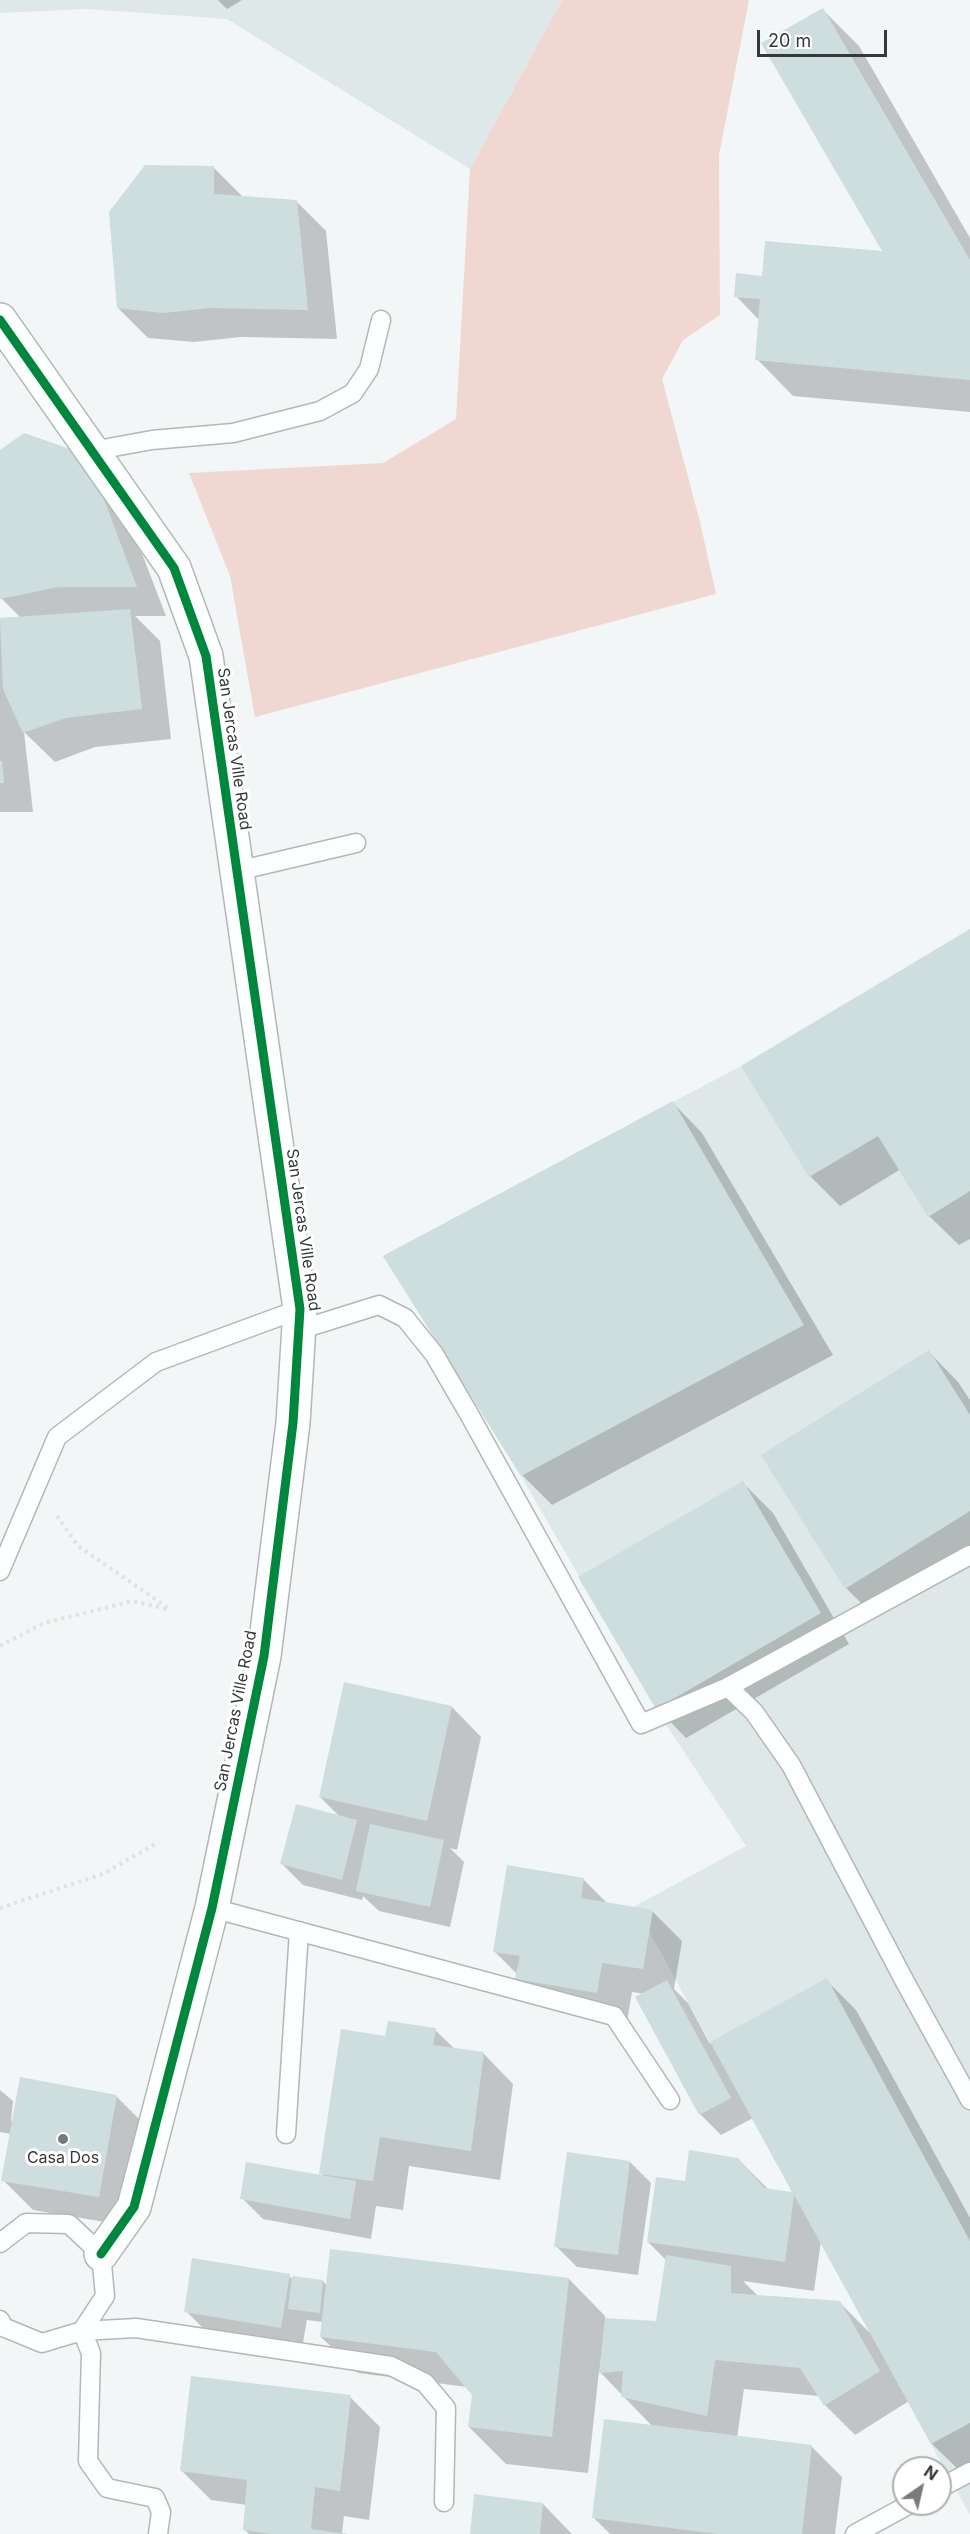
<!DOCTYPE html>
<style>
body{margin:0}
#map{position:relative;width:970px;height:2534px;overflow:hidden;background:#f2f6f6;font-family:Inter,sans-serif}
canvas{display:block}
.north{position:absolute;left:892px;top:2456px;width:60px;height:60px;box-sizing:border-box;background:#fff;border:2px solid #afb0b0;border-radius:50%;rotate:34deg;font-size:16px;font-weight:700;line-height:24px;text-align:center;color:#363939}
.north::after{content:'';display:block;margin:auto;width:21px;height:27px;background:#787b7b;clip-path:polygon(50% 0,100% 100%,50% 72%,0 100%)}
.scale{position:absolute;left:757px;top:30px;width:130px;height:27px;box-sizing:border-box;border:3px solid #363939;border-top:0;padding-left:8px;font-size:18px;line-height:21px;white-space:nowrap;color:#363939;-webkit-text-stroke:4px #fff;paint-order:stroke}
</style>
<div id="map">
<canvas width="970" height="2534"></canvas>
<div class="north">N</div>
<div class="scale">20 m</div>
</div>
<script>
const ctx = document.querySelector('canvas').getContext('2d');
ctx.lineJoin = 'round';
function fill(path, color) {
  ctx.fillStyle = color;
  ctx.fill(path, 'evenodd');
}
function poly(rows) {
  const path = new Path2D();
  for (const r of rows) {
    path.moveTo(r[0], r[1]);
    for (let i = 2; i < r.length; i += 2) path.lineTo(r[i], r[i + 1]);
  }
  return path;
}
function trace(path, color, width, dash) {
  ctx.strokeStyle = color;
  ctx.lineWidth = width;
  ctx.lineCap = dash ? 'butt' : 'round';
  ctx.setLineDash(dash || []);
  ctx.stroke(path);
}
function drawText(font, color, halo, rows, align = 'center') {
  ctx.font = font + ' Inter,sans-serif';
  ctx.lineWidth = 6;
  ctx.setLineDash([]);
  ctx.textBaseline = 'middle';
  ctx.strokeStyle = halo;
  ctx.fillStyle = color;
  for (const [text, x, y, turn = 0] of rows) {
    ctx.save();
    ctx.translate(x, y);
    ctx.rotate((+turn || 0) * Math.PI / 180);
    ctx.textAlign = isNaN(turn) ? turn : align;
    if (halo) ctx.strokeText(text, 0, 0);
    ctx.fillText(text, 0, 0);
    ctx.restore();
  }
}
const built = poly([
 [0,0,562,0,470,169,227,19,87,9,0,13],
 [970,929,970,2515,635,1906,746,1846,656,1709,521,1476,383,1256,741,1066]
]);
const green = poly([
 [562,0,749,0,719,155,720,315,683,340,662,379,700,522,716,594,255,717,230,576,189,473,383,463,456,419,470,169]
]);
const shadow = poly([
 [218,0,242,0,227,9],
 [822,9,859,46,970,238,970,412,793,396,757,359,760,321,736,296,763,277,884,253],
 [214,168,244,198,296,201,326,231,337,339,241,337,194,342,148,338,118,308],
 [0,452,75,453,131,525,166,616,135,616,160,641,171,739,95,747,55,762,24,732,33,812,0,812,0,619,21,618,0,597],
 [970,930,970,1239,959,1245,929,1216,901,1169,840,1206,810,1176,743,1066],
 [673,1103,702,1133,833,1355,552,1505,522,1475,385,1256],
 [929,1352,958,1382,970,1400,970,1559,876,1618,846,1588],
 [743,1483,773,1513,849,1644,686,1738,657,1708],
 [452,1707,481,1737,457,1850,450,1848,464,1862,450,1927,379,1911,363,1896,362,1900,303,1885,282,1864,341,1818,320,1797],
 [584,1880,608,1904,652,1911,682,1941,674,1989,688,2003,710,2044,826,1980,856,2010,970,2218,970,2469,962,2473,932,2444,909,2401,855,2435,825,2405,819,2396,744,2389,737,2438,812,2447,842,2477,835,2534,610,2534,594,2518,653,2427,599,2371,588,2473,506,2464,469,2427,473,2394,467,2387,358,2373,321,2337,323,2322,307,2320,302,2348,207,2332,186,2311,289,2276,293,2280,323,2281,327,2286,569,2279,605,2316,605,2320,658,2323,666,2260,648,2242,686,2183,738,2159,769,2190,795,2193,753,2118,721,2135,700,2114,645,1994,632,1992,627,2022,547,2009,517,1979,518,1975,495,1952],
 [821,2241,871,2334,839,2302,759,2297,743,2281,814,2291],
 [435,2030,455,2049,484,2054,513,2084,500,2180,409,2166,403,2210,376,2206,371,2239,263,2219,242,2198,325,2177,321,2173,387,2038],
 [0,2090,13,2101,11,2121,116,2096,146,2126,129,2226,33,2210,3,2180,11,2134,0,2132],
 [630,2162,651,2183,638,2275,577,2267,556,2246],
 [350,2397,380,2427,369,2520,344,2516,342,2533,348,2534,249,2534,244,2529,247,2505,211,2500,181,2470],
 [543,2504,572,2534,471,2534]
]);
const building = poly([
 [823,8,970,260,970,380,755,360,760,299,734,297,736,273,762,276,765,241,882,251,761,43],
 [145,165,214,166,214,194,297,200,308,310,210,308,163,313,117,308,109,212],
 [24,433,76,451,102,494,137,587,58,587,0,599,0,450],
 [130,609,142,709,65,718,23,733,3,689,0,618],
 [0,761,2,761,4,783,0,783],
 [970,929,970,1191,928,1217,878,1136,809,1177,741,1066],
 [673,1101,804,1325,521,1476,383,1256],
 [929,1350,970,1415,970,1511,845,1589,761,1455],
 [743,1481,821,1613,656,1709,578,1577],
 [344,1682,452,1706,427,1821,319,1797],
 [296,1804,357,1820,342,1880,280,1864],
 [370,1824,444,1840,430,1907,356,1891],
 [507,1865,584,1878,581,1898,653,1910,643,1969,602,1963,597,1993,515,1979,520,1956,493,1952],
 [827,1978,970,2241,970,2423,931,2444,794,2195,785,2262,647,2242,656,2177,685,2181,689,2150,738,2158,764,2188,792,2192,710,2042],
 [667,1980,731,2098,699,2115,635,1997],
 [388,2021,436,2028,433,2045,484,2052,471,2151,380,2137,373,2181,319,2174,341,2029,385,2036],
 [20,2077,117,2095,99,2197,1,2181],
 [567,2152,630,2161,618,2255,554,2247],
 [246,2162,356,2181,350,2219,240,2199],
 [330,2249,569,2278,552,2437,468,2427,472,2395,436,2352,320,2337],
 [666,2255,731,2266,731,2293,840,2301,880,2371,824,2406,800,2368,715,2360,707,2416,621,2397,623,2371,599,2373,605,2318,656,2321],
 [192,2258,290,2274,281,2328,184,2312],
 [292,2276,323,2280,320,2313,288,2309],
 [191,2376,351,2395,340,2491,315,2487,311,2529,347,2534,272,2534,243,2530,247,2480,180,2471],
 [604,2419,812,2445,802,2534,718,2534,592,2518],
 [474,2494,543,2503,540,2534,470,2534]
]);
const path = poly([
 [57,1516,78,1546,171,1610],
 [0,1646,44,1623,133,1601,167,1609],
 [0,1908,103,1874,159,1842]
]);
const service = poly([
 [92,451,152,440,233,433,320,411,353,393,369,369,381,320],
 [237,871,356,843],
 [299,1330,379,1305,405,1318,434,1354,469,1414,641,1724,728,1687,970,1555],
 [0,1571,57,1437,156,1362,300,1309],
 [728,1687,754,1712,791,1765,904,1980,970,2100],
 [212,1908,614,2016,670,2100],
 [286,2134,299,1931],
 [0,2243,26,2223,69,2224,101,2254,105,2296,82,2331],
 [0,2320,3,2327,42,2343,82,2331,136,2328,391,2366,425,2383,446,2408,444,2502],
 [82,2331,91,2353,88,2461,107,2488,155,2498,161,2512,158,2534],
 [940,2488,970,2472],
 [855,2534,910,2504]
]);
const minor = poly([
 [0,320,174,568,206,656,300,1309,293,1423,264,1656,212,1908,134,2207,101,2254]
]);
const cycleway = poly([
 [0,320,174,568,206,656,300,1309,293,1423,264,1656,212,1908,134,2207,101,2254]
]);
const markers = [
 [63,2139,6,"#787b7b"]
];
const streetNames = [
 ["San Jercas Ville Road",234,749,82],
 ["San Jercas Ville Road",303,1230,82],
 ["San Jercas Ville Road",236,1711,-79]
];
const poiNames = [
 ["Casa Dos",63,2158]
];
fill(built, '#dee8e8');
fill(green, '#f1d7d2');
fill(shadow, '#0003');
fill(building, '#cedddd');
trace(service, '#b4b7b7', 21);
trace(minor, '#b4b7b7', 36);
trace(path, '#e0e1e1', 4, [3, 4.5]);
trace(service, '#fdfefe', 18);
trace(minor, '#fdfefe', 33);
trace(cycleway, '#00873e', 9);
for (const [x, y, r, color] of markers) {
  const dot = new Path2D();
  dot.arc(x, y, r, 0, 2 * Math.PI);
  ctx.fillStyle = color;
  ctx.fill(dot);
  trace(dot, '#fff', 2);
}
drawText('16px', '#363939', '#fff', streetNames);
drawText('16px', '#363939', '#fff', poiNames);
</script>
